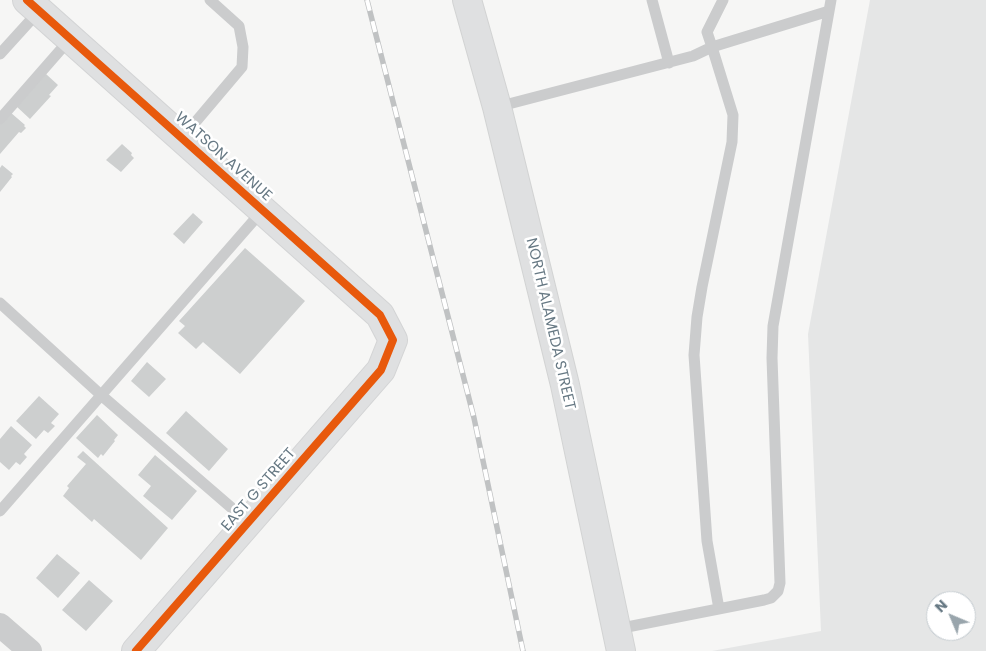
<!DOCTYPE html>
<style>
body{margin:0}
#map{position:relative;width:986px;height:651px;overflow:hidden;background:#f6f6f5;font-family:Poppins,sans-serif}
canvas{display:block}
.north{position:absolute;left:926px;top:591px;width:50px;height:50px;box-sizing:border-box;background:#fff;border:1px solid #c2c9ce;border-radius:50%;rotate:315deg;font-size:14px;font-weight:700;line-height:20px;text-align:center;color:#677984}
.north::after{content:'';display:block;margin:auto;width:18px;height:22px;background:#99a5ac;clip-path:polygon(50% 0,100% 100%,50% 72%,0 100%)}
</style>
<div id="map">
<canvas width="986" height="651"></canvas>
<div class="north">N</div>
</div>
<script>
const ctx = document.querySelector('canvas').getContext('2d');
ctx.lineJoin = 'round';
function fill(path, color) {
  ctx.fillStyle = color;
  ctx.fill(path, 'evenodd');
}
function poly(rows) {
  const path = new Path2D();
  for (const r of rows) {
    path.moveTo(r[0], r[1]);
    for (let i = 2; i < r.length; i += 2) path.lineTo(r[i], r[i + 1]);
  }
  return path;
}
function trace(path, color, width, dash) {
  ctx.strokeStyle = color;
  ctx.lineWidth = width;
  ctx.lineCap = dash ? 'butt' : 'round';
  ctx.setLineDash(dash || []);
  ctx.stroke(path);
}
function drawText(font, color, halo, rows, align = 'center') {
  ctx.font = font + ' Poppins,sans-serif';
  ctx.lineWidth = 5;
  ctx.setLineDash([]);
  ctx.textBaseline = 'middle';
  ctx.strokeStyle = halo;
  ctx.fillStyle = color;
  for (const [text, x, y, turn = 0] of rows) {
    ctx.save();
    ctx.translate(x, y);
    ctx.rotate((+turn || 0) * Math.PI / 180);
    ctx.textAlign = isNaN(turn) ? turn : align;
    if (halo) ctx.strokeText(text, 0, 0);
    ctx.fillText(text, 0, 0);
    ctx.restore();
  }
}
const built = poly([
 [870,0,986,0,986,651,712,651,821,631,808,334],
 [936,601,966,601,966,631,936,631]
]);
const building = poly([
 [46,74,58,85,49,95,51,96,30,119,16,106],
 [10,112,25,125,24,126,26,128,21,133,19,132,0,154,0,123],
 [122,144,132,153,131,155,134,158,121,172,106,160],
 [2,165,13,174,11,176,12,177,0,192,0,168],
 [193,213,203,222,184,244,173,234],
 [245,248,305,301,240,374,203,342,196,349,178,333,185,326,179,321],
 [147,362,166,379,149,397,131,381],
 [39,396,59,414,51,423,55,426,48,433,44,430,36,439,16,421],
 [186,411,228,449,209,471,166,433],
 [97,415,118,435,114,440,115,441,103,456,101,454,98,458,76,438],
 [11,426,32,445,24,454,27,457,20,465,16,462,9,470,0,462,0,439],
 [83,451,168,528,141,560,94,519,92,522,63,496,69,488,67,486,86,464,77,457],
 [155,455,197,491,172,520,143,496,151,486,138,475],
 [57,554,80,573,58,598,36,578],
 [89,580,113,601,86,631,62,610]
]);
const lane = poly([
 [652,0,669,63],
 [0,54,39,11],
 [497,107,693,56,712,47,707,32,723,0],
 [0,119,70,39],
 [182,138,242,67,243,47,239,26,210,0],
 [0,303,101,395,248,522],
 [0,511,262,211],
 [719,609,707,541,694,355,697,317,702,287,732,142,733,115,712,47,829,11],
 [617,629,764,600,771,598,778,591,780,583,772,358,773,326,831,0]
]);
const street = poly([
 [0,625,30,651]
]);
const secondary = poly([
 [27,0,380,315,393,340,381,370,136,651]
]);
const primary = poly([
 [467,0,497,107,565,385,621,651]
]);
const rail = poly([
 [367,0,474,418,523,651]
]);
const cycleway = poly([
 [27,0,380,315,393,340,381,370,136,651]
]);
const streetNames = [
 ["WATSON AVENUE",223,157,42],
 ["NORTH ALAMEDA STREET",550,324,77],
 ["EAST G STREET",259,490,-49]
];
fill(built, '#e5e6e6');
fill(building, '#cdcfcf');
trace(secondary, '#d3d4d5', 30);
trace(primary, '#d2d3d3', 30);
trace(lane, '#cbcccd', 11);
trace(street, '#cbcccd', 24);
trace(secondary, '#dfe0e1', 28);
trace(primary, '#dfe0e1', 28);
trace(rail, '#c0c2c3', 5.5);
trace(rail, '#fff', 4, [11]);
trace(cycleway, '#e8590c', 8);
drawText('15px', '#677984', '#fff', streetNames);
</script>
